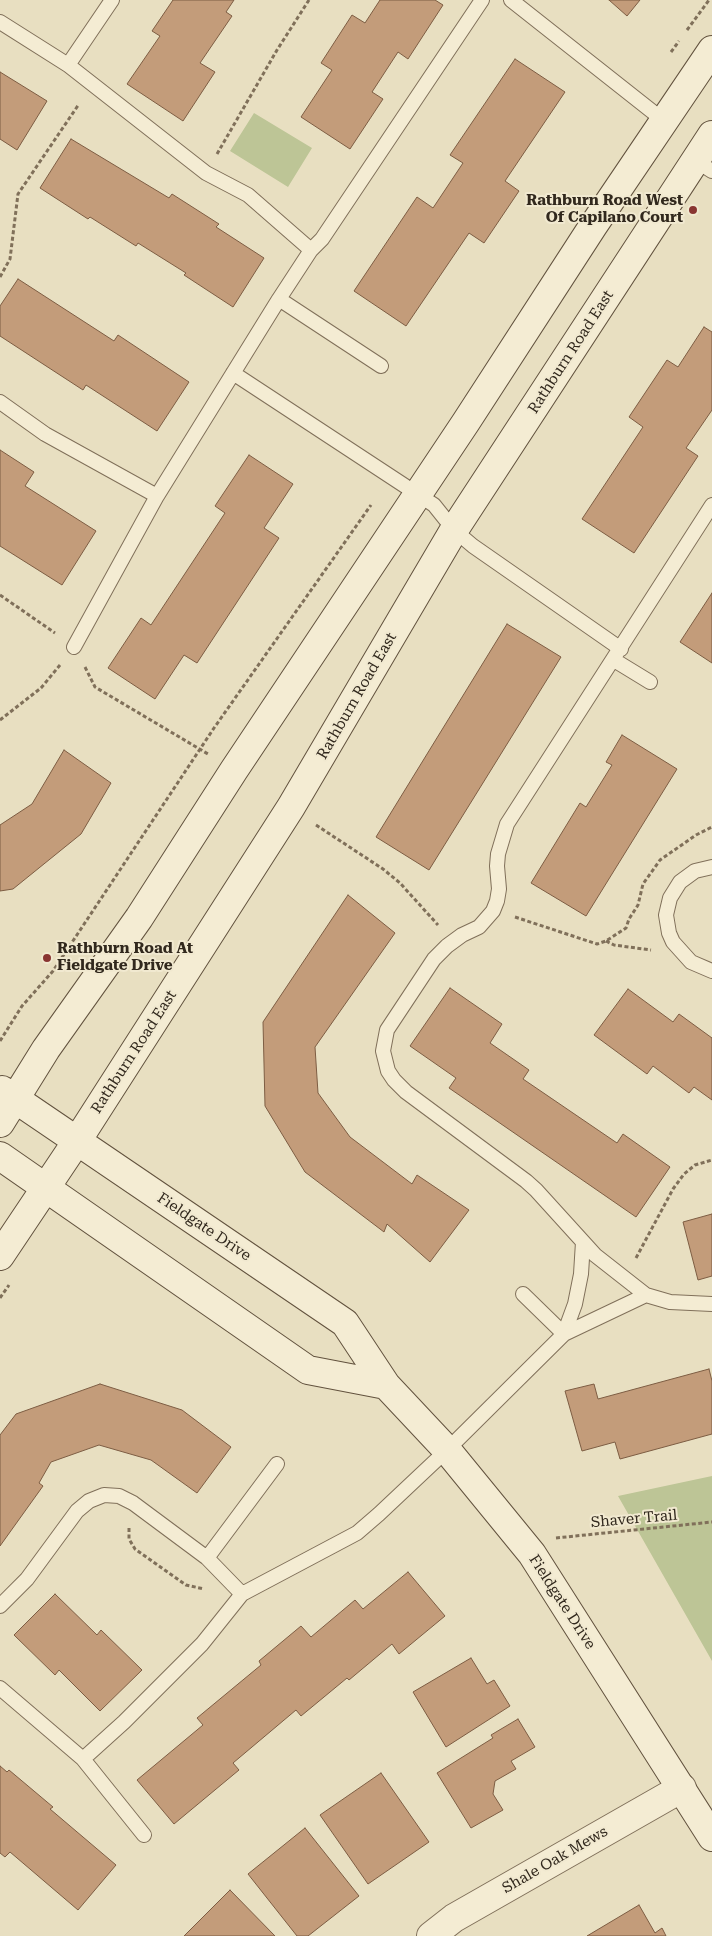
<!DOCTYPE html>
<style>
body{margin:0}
canvas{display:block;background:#e8dfc1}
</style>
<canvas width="712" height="1936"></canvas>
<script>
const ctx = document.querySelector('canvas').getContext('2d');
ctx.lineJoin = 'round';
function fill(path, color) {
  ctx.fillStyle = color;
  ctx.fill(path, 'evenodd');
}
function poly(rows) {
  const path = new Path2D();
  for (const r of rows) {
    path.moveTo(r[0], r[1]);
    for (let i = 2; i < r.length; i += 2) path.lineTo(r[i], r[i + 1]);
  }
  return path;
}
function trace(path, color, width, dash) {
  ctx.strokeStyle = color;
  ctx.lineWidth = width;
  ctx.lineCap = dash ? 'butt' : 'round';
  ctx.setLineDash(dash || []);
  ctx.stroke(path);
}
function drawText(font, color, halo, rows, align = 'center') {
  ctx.font = font + ' "Roboto Serif",serif';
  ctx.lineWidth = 4;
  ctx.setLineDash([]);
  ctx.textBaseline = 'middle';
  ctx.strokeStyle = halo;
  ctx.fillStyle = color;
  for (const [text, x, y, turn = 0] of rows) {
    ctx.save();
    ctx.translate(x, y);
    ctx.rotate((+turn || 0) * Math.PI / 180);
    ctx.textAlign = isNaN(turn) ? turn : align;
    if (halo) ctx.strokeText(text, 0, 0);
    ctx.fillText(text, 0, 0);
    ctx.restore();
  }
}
const green = poly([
 [254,113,312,148,288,187,230,151],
 [712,1476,712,1661,618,1496]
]);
const building = poly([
 [173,0,234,0,226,12,232,16,200,63,215,72,183,121,127,84,160,36,152,31,173,0],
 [380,0,435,0,443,5,408,59,398,52,372,92,383,99,350,149,301,117,332,70,321,63,352,15,365,23,380,0],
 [609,0,640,0,627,16,609,0],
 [515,59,565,92,505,181,519,191,484,243,469,233,406,326,354,291,417,197,433,208,463,163,450,155,515,59],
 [0,72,47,101,17,150,0,139,0,72],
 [71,139,169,198,172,194,219,224,216,227,264,258,233,307,184,275,186,273,138,243,136,246,90,217,88,219,40,188,71,139],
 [18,279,114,341,118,335,189,382,157,431,86,385,83,390,0,336,0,306,18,279],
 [704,327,712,332,712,410,686,448,698,456,634,553,582,519,643,427,629,417,667,360,678,367,704,327],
 [0,450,34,472,25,486,96,531,62,585,0,546,0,450],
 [249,455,293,484,264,528,279,538,197,663,184,655,155,699,108,668,141,618,151,625,225,513,215,506,249,455],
 [712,593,712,663,680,642,712,593],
 [507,624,561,657,429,870,376,837,507,624],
 [622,735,677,769,586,916,531,883,580,803,586,807,612,765,606,762,622,735],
 [64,750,111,783,81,834,13,889,0,891,0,825,32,804,64,750],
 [348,895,395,933,315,1047,318,1093,350,1137,412,1184,417,1175,469,1210,430,1262,387,1224,384,1232,305,1172,265,1106,263,1022,348,895],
 [450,988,502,1024,490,1043,529,1070,523,1079,617,1143,623,1134,670,1167,636,1217,449,1088,456,1078,410,1046,450,988],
 [628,989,673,1022,679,1014,712,1038,712,1100,694,1087,689,1093,653,1066,647,1074,594,1035,628,989],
 [712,1214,712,1276,698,1280,683,1222,712,1214],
 [709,1369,712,1381,712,1434,620,1459,615,1442,582,1451,565,1391,594,1384,598,1399,709,1369],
 [100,1384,182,1410,231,1447,197,1493,151,1460,99,1445,51,1462,39,1483,43,1486,0,1546,0,1435,16,1414,100,1384],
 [408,1572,445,1616,399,1654,392,1644,349,1680,347,1678,301,1716,296,1710,233,1763,239,1770,174,1824,137,1780,203,1725,197,1718,261,1665,259,1661,301,1626,311,1637,355,1600,363,1609,408,1572],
 [55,1594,97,1635,101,1630,142,1670,100,1711,59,1670,55,1675,14,1635,55,1594],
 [471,1658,487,1684,494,1680,510,1706,446,1747,413,1692,471,1658],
 [518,1719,535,1747,511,1761,516,1769,495,1781,493,1794,503,1810,471,1828,437,1773,493,1738,491,1735,518,1719],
 [0,1766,7,1772,9,1770,53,1807,50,1809,116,1865,78,1910,10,1852,5,1857,0,1853,0,1766],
 [381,1773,429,1842,368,1884,320,1815,381,1773],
 [305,1828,359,1896,308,1936,297,1936,248,1874,305,1828],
 [230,1890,275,1936,184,1936,230,1890],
 [639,1905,655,1933,662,1928,666,1936,587,1936,639,1905]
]);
const path = poly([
 [687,30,709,0],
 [671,52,679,41],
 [217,154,277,50,309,0],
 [0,277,10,259,18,194,79,104],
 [0,595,55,633],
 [85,667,95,687,208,754],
 [0,720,41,688,60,665],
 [316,825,383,869,400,883,438,925],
 [515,917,597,944,606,941,626,928,629,919,638,905,643,884,660,860,696,835,712,827],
 [606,941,614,945,651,950],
 [0,1041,22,1006,53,971,214,728,371,505],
 [636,1258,673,1189,684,1174,695,1165,712,1160],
 [0,1298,9,1285],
 [129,1528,129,1539,135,1549,186,1585,204,1589],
 [556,1538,712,1522]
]);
const lane = poly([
 [511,0,663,120],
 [0,22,68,65,206,173,248,195,311,250],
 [68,65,112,0],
 [695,160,712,171],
 [279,299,381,366],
 [233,373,434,505,454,530,473,546,621,649],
 [0,402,45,434,157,496],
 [712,505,507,824,498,854,497,866,499,889,497,901,493,911,479,927,462,935,447,946,434,959,387,1030,383,1051,388,1071,394,1080,406,1092,526,1181,536,1190,595,1255,646,1295,670,1302,712,1304],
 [74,647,157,496,279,299,311,250,322,239,482,0],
 [614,660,650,682],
 [712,867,695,871,680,882,670,898,666,915,669,933,673,942,691,962,712,971],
 [523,1294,564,1334,575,1304,581,1274,583,1242],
 [207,1558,277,1464],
 [0,1606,27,1579,77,1511,89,1501,104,1495,119,1496,133,1503,207,1558,242,1594],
 [0,1688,83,1759,144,1835],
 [83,1759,124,1722,202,1644,242,1594,357,1533,379,1514,447,1450,564,1334,646,1295]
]);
const street = poly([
 [431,1936,454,1918,682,1788]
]);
const secondary = poly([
 [2,1090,345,1323,386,1385,447,1450,532,1554,712,1837],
 [0,1123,46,1049,139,918,234,770,466,422,593,226,712,50],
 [0,1156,308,1370,386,1385],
 [0,1256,77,1141,291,807,454,530,712,135]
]);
const markers = [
 [693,210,5,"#893531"],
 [47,958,5,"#893531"]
];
const poiNames = [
 ["Rathburn Road West",683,201],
 ["Of Capilano Court",683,218],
 ["Rathburn Road At",57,949,"left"],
 ["Fieldgate Drive",57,966,"left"]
];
const streetNames = [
 ["Rathburn Road East",571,352,-57],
 ["Rathburn Road East",357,696,-60],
 ["Rathburn Road East",134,1052,-57],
 ["Fieldgate Drive",204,1227,34],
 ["Shaver Trail",634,1519,-5],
 ["Fieldgate Drive",562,1602,57],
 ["Shale Oak Mews",555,1860,-30]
];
fill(green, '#bdc596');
fill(building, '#c39c7a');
trace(building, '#7d5d43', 1);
trace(lane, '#80705a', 16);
trace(street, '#80705a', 30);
trace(secondary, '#62523e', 30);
trace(path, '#80705a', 3, [4, 2.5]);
trace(lane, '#f4ecd3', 14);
trace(street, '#f4ecd3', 28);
trace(secondary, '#f4ecd3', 28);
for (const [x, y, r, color] of markers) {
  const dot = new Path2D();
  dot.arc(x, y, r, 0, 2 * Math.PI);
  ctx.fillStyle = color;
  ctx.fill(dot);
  trace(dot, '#f1e9d0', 2);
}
drawText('bold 15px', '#31281d', '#f1e9d0', poiNames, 'right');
drawText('15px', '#31281d', '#f1e9d0', streetNames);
</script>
